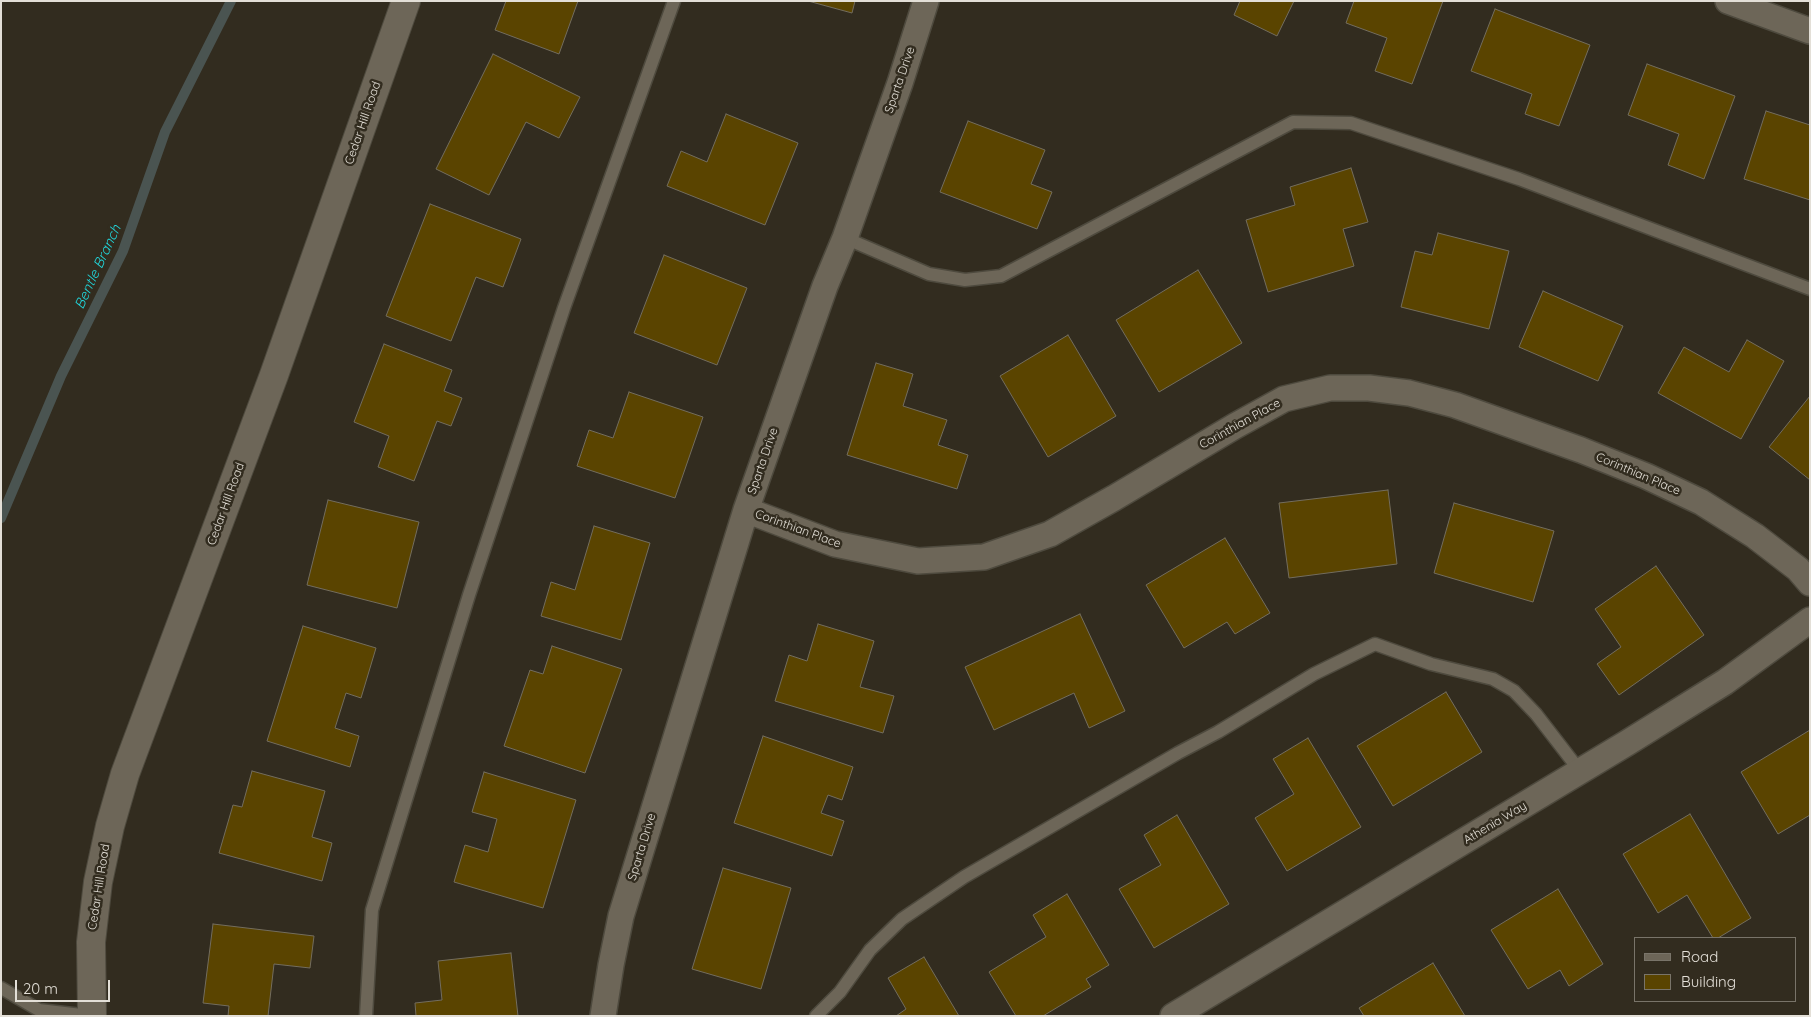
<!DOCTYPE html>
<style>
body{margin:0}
#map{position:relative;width:1811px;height:1017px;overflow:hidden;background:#322c1f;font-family:Quicksand,sans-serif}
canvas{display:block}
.frame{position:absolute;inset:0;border:2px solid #e3dfd7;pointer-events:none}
.legend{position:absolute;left:1634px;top:937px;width:162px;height:65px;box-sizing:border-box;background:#322c1f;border:1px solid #797469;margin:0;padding:6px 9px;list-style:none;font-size:15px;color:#e3dfd7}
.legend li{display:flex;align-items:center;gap:10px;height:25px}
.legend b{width:25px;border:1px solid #797469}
.scale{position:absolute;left:15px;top:980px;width:95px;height:22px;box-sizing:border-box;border:2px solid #e3dfd7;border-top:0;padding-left:6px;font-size:15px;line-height:18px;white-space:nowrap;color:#e3dfd7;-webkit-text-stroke:4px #322c1f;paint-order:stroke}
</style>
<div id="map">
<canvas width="1811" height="1017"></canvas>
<div class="frame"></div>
<ul class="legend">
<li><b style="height:6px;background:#6d6658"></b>Road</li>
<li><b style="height:14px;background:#5a4400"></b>Building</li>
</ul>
<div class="scale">20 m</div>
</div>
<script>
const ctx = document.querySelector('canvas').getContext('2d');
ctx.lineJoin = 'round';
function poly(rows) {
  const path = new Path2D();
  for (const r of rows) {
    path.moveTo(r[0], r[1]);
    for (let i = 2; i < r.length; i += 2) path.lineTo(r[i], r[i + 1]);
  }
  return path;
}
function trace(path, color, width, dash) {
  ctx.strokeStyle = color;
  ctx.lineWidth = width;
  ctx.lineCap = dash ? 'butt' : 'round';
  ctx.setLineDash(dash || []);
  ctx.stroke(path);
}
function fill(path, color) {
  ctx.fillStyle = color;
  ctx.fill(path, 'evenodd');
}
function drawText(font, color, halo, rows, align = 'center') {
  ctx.font = font + ' Quicksand,sans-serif';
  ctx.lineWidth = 5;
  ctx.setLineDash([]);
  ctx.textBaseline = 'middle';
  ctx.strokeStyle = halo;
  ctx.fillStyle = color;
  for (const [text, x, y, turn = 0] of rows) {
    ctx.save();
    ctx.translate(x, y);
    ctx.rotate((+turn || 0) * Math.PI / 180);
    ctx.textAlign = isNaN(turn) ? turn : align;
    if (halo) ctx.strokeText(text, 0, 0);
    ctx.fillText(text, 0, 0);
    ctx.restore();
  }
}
const stream = poly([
 [1,518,61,376,123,251,165,132,231,1]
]);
const building = poly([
 [506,1,578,1,559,54,495,30,506,1],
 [808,1,855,1,852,13,808,1],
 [1240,1,1294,1,1277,36,1234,15,1240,1],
 [1354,1,1443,1,1412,84,1375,71,1387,38,1346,23,1354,1],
 [1495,9,1590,45,1559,126,1525,114,1532,94,1471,71,1495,9],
 [493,54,580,97,559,138,526,122,489,195,436,169,493,54],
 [1647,64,1735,96,1704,179,1668,165,1679,134,1628,115,1647,64],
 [1766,111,1810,125,1810,200,1744,179,1766,111],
 [726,114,798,143,765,225,667,186,681,151,707,162,726,114],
 [968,121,1045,150,1031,184,1052,192,1037,229,940,192,968,121],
 [1351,168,1368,222,1343,229,1354,266,1268,292,1246,220,1295,205,1290,187,1351,168],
 [430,204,521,239,503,287,476,277,451,341,386,316,430,204],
 [1438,233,1509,251,1489,329,1401,307,1415,251,1432,255,1438,233],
 [664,255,747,288,717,365,634,333,664,255],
 [1198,270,1242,343,1159,392,1116,320,1198,270],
 [1543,291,1623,326,1598,381,1519,347,1543,291],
 [1068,335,1116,416,1048,457,1000,376,1068,335],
 [1747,340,1784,361,1741,439,1658,393,1684,347,1729,372,1747,340],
 [384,344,452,370,444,391,462,398,451,426,437,421,414,481,378,467,389,436,354,422,384,344],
 [876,363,913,374,903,406,947,420,938,445,968,455,957,489,847,455,876,363],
 [629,392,703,417,675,498,577,466,589,430,613,438,629,392],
 [1810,396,1810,480,1769,447,1810,396],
 [1388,490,1397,564,1289,578,1279,503,1388,490],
 [328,500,419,522,397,608,307,585,328,500],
 [1454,503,1554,531,1533,602,1434,573,1454,503],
 [594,526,650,543,621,640,541,616,551,582,575,590,594,526],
 [1225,538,1270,613,1235,634,1227,622,1184,648,1146,585,1225,538],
 [1656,566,1704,635,1619,695,1597,664,1621,647,1595,609,1656,566],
 [1080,614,1125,711,1089,728,1074,693,994,730,965,667,1080,614],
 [818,624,874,641,860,687,894,696,883,733,775,701,789,655,807,661,818,624],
 [303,626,376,648,361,698,346,693,335,728,359,736,350,767,267,741,303,626],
 [552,646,622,669,585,773,504,746,530,670,543,674,552,646],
 [1446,692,1482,752,1393,806,1357,746,1446,692],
 [1810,730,1810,815,1778,834,1741,772,1810,730],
 [763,736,853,767,842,800,828,795,821,813,844,821,832,856,734,823,763,736],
 [1308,738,1361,827,1287,871,1255,818,1294,794,1273,759,1308,738],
 [252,771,325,791,312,837,332,843,322,881,219,853,233,805,242,807,252,771],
 [484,772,576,800,543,908,454,882,465,845,488,852,497,819,472,812,484,772],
 [1690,814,1751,918,1718,938,1713,938,1687,895,1658,913,1623,854,1690,814],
 [1177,815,1229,904,1154,948,1119,889,1161,865,1144,835,1177,815],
 [723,868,791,888,761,989,692,969,723,868],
 [1558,889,1603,964,1569,986,1560,970,1528,989,1491,930,1558,889],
 [1067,894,1109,965,1086,979,1091,987,1043,1016,1016,1016,989,972,1046,937,1033,915,1067,894],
 [213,924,314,936,310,968,274,964,268,1016,228,1016,229,1006,203,1003,213,924],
 [511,953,518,1016,416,1016,415,1003,442,1000,438,961,511,953],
 [924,957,959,1016,896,1016,906,1009,888,978,924,957],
 [1433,963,1465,1016,1364,1016,1359,1008,1433,963]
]);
const service = poly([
 [845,238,929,274,965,280,1001,276,1293,122,1351,123,1519,179,1810,289],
 [1,988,39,1010,90,1016],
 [366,1016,372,910,469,595,564,308,674,1],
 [816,1016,840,992,870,950,902,919,964,877,1178,753,1218,732,1314,674,1375,644,1431,664,1493,679,1514,691,1536,714,1580,771]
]);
const minor = poly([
 [1728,1,1810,31],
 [746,510,835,544,918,561,984,557,1050,534,1114,498,1235,426,1284,399,1330,388,1369,388,1409,393,1455,405,1581,450,1646,476,1701,502,1755,536,1798,569,1810,583],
 [603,1016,611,965,621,916,746,510,825,286,845,238,900,83,926,1],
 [1173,1016,1627,743,1725,682,1810,620]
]);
const tertiary = poly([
 [92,1016,91,942,98,882,110,826,125,774,274,375,406,1]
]);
const streetNames = [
 ["Sparta Drive",900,80,-71],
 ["Cedar Hill Road",363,123,-71],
 ["Corinthian Place",1240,424,-29],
 ["Sparta Drive",763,461,-71],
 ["Corinthian Place",1638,474,23],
 ["Cedar Hill Road",226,504,-70],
 ["Corinthian Place",798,529,20],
 ["Athenia Way",1495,823,-31],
 ["Sparta Drive",642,847,-73],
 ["Cedar Hill Road",99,887,-81]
];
const waterNames = [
 ["Bentle Branch",98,267,-65]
];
trace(stream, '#4a5451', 10);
fill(building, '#5a4400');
trace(building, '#736d5e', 1);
trace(service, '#4e4a3e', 15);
trace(minor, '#4e4a3e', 28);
trace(tertiary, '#4e4a3e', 30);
trace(service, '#6d6658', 12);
trace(minor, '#6d6658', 25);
trace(tertiary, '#6d6658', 28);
drawText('12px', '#e3dfd7', '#322c1f', streetNames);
drawText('italic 14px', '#21d7dc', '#322c1f', waterNames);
</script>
